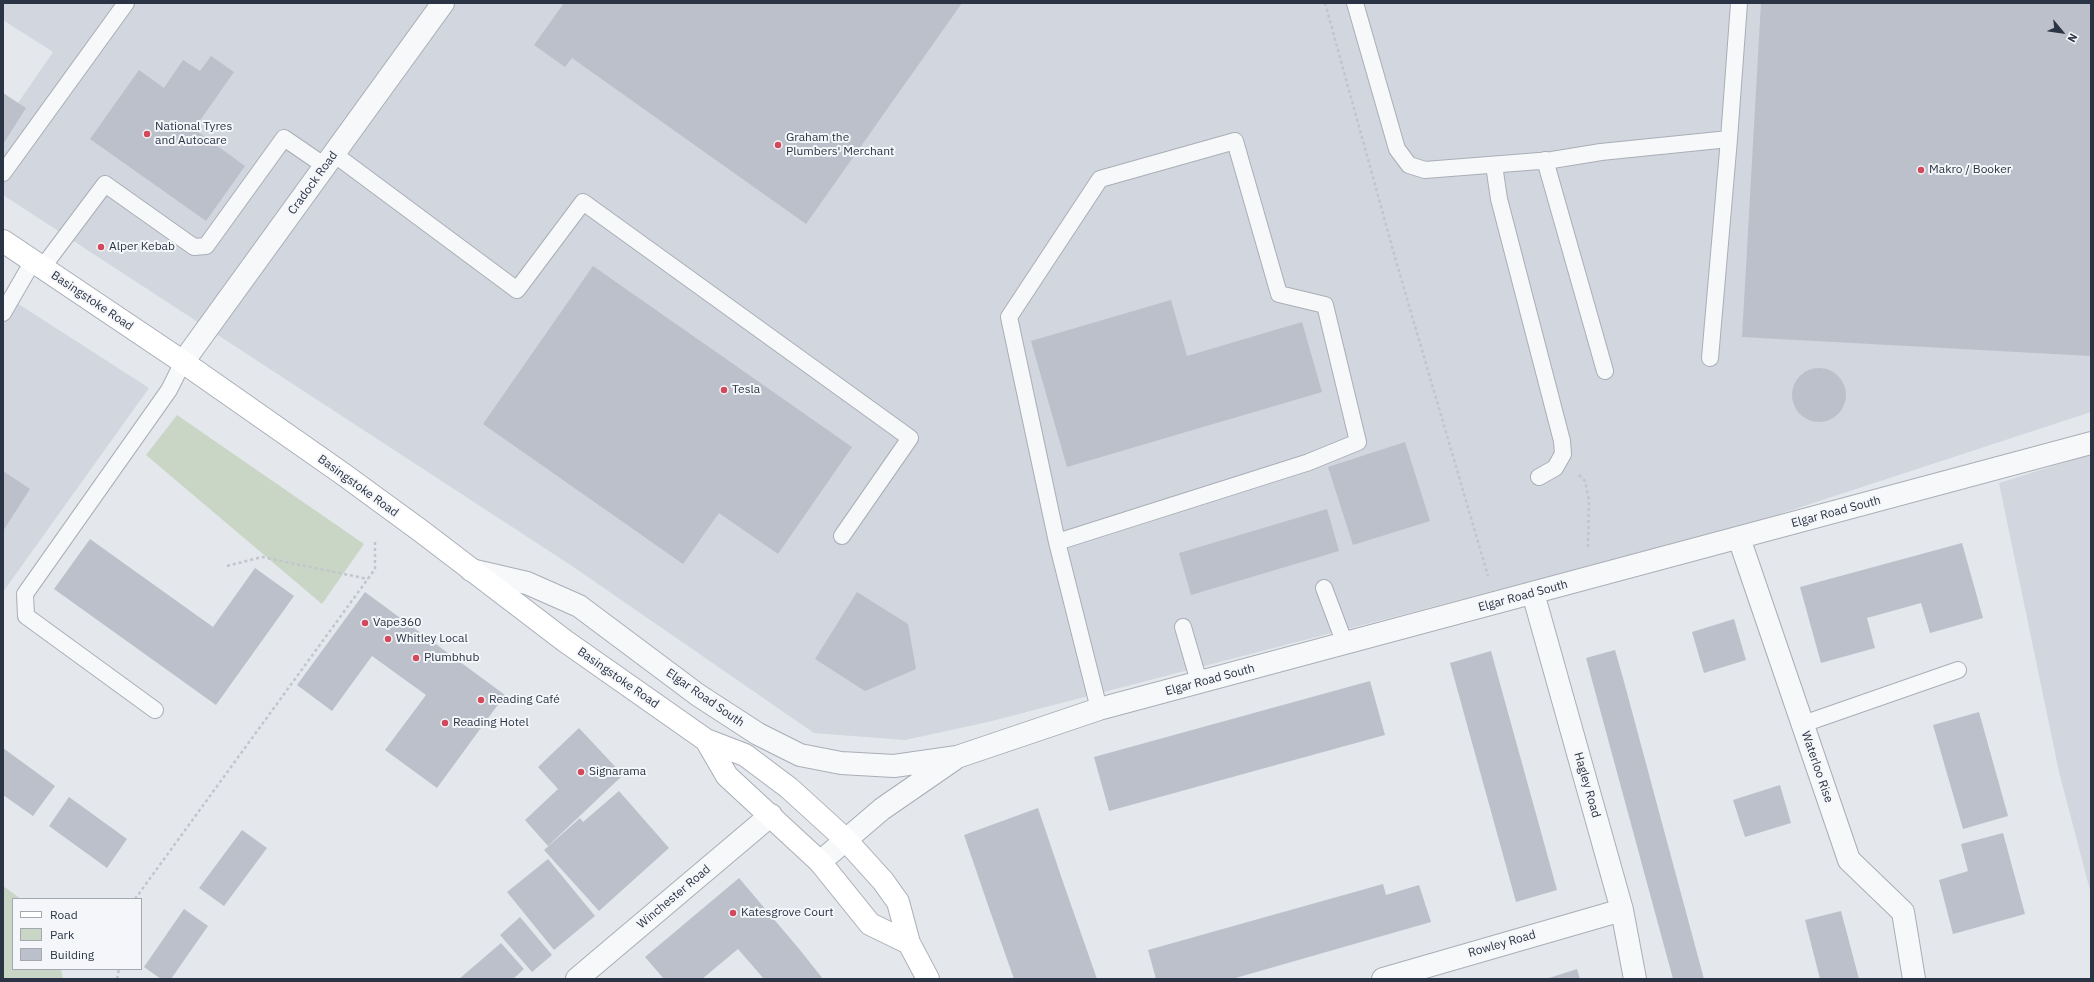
<!DOCTYPE html>
<meta charset="utf-8">
<style>
body{margin:0}
#map{position:relative;width:2094px;height:982px;overflow:hidden;background:#e4e7ec;font-family:"IBM Plex Sans",sans-serif}
canvas{display:block}
.frame{position:absolute;inset:0;border:4px solid #2b3445;pointer-events:none}
.legend{position:absolute;left:12px;top:898px;width:130px;height:72px;box-sizing:border-box;background:#f4f6f9;border:1px solid #a4a8b1;margin:0;padding:5px 7px;list-style:none;font-size:12px;color:#2b3445}
.legend li{display:flex;align-items:center;gap:8px;height:20px}
.legend b{width:20px;border:1px solid #a4a8b1}
.north{position:absolute;left:2042px;top:12px;width:40px;height:40px;-webkit-text-stroke:3px #f4f6f9;paint-order:stroke;rotate:119deg;font-size:11px;font-weight:700;line-height:16px;text-align:center;color:#2b3445}
.north::after{content:'';display:block;margin:auto;width:14px;height:18px;background:#2b3445;clip-path:polygon(50% 0,100% 100%,50% 72%,0 100%)}
</style>
<div id="map">
<canvas width="2094" height="982"></canvas>
<div class="frame"></div>
<ul class="legend">
<li><b style="height:5px;background:#fff"></b>Road</li>
<li><b style="height:11px;background:#c9d6c5"></b>Park</li>
<li><b style="height:11px;background:#bbc0ca"></b>Building</li>
</ul>
<div class="north">N</div>
</div>
<script>
const ctx = document.querySelector('canvas').getContext('2d');
ctx.lineJoin = 'round';
function fill(path, color) {
  ctx.fillStyle = color;
  ctx.fill(path, 'evenodd');
}
function poly(rows) {
  const path = new Path2D();
  for (const r of rows) {
    if (r.length === 3) {
      path.moveTo(r[0] + r[2], r[1]);
      path.arc(r[0], r[1], r[2], 0, 2 * Math.PI);
      continue;
    }
    path.moveTo(r[0], r[1]);
    for (let i = 2; i < r.length; i += 2) path.lineTo(r[i], r[i + 1]);
  }
  return path;
}
function trace(path, color, width, dash) {
  ctx.strokeStyle = color;
  ctx.lineWidth = width;
  ctx.lineCap = dash ? 'butt' : 'round';
  ctx.setLineDash(dash || []);
  ctx.stroke(path);
}
function drawText(font, color, halo, rows, align = 'center') {
  ctx.font = font + ' "IBM Plex Sans",sans-serif';
  ctx.lineWidth = 4;
  ctx.setLineDash([]);
  ctx.textBaseline = 'middle';
  ctx.strokeStyle = halo;
  ctx.fillStyle = color;
  for (const [text, x, y, turn = 0] of rows) {
    ctx.save();
    ctx.translate(x, y);
    ctx.rotate((+turn || 0) * Math.PI / 180);
    ctx.textAlign = isNaN(turn) ? turn : align;
    if (halo) ctx.strokeText(text, 0, 0);
    ctx.fillText(text, 0, 0);
    ctx.restore();
  }
}
const built = poly([
 [3,3,2091,3,2091,412,1737,528,988,722,905,740,814,733,572,566,3,195,3,125,53,52,3,20],
 [3,294,149,388,3,592],
 [2091,454,2091,894,2059,772,1999,483]
]);
const green = poly([
 [177,415,364,544,322,604,146,455],
 [3,886,21,899,13,899,13,969,61,969,63,979,3,979]
]);
const building = poly([
 [564,3,962,3,806,224,572,58,565,67,534,45],
 [1761,3,2091,3,2091,356,1742,337],
 [211,56,234,72,194,129,245,166,206,221,90,139,139,70,164,88,183,60,200,71],
 [3,93,26,108,3,144],
 [593,266,852,447,778,554,719,513,683,564,483,424],
 [1171,300,1187,356,1302,322,1322,392,1067,467,1031,341],
 [1819,395,27],
 [1405,442,1430,521,1353,545,1328,467],
 [3,471,30,489,3,531],
 [1327,509,1339,551,1191,595,1179,553],
 [90,539,213,627,255,568,294,596,216,705,54,589],
 [1962,543,1983,618,1930,633,1921,603,1867,618,1875,648,1821,663,1800,587],
 [365,592,505,695,437,788,385,750,426,695,372,656,332,711,297,685],
 [857,592,908,624,916,669,865,691,815,659],
 [1734,619,1746,660,1704,673,1692,632],
 [1615,650,1623,678,1704,979,1673,979,1586,658],
 [1491,651,1557,890,1516,902,1450,663],
 [1370,681,1385,735,1109,811,1094,757],
 [1979,712,2008,816,1963,829,1933,725],
 [579,728,623,775,548,846,525,820,558,789,538,767],
 [3,748,55,786,33,816,3,795],
 [1780,785,1791,823,1745,837,1733,800],
 [619,791,669,848,599,911,544,850,580,818,583,822],
 [69,797,127,839,107,868,49,826],
 [1038,808,1063,882,1097,979,1014,979,989,908,964,835],
 [242,830,267,848,224,906,199,888],
 [2003,833,2025,914,1953,934,1939,880,1968,871,1961,844],
 [548,859,595,916,554,950,507,892],
 [739,878,800,950,823,979,764,979,738,949,702,979,664,979,645,957],
 [1383,884,1386,895,1419,885,1431,922,1232,979,1156,979,1148,950],
 [184,909,208,926,171,979,161,979,144,967],
 [1841,911,1859,979,1820,979,1805,920],
 [520,917,552,955,532,972,500,935],
 [501,943,524,969,513,979,459,979],
 [1577,969,1580,979,1546,979]
]);
const path = poly([
 [1325,3,1396,261,1488,576],
 [1579,475,1585,481,1589,500,1588,549],
 [227,566,262,557,368,579],
 [135,899,375,569,375,540],
 [117,979,119,969]
]);
const lane = poly([
 [1355,3,1397,149,1409,165,1425,170,1552,160,1601,152,1729,139,1739,3],
 [334,154,517,290,583,202,910,438,842,536],
 [1545,160,1605,371],
 [1494,165,1499,199,1562,441,1563,454,1555,468,1539,477],
 [3,173,126,3],
 [42,268,105,184,194,247,206,246,284,138,325,166],
 [3,313,33,261],
 [1710,358,1729,139],
 [1057,542,1009,317,1100,179,1235,141,1279,294,1325,305,1358,442,1309,462,1057,542,1099,709],
 [1324,588,1345,644],
 [1183,627,1199,682],
 [155,710,26,616,25,594,169,390,183,362],
 [1803,724,1958,670]
]);
const street = poly([
 [183,362,443,3],
 [1739,538,1849,860,1903,912,1914,979],
 [471,570,527,583,579,606,698,695,758,734,800,755,841,763,894,766,957,757,1099,709,2091,443],
 [1533,593,1622,910,1635,979],
 [820,862,882,809,953,760],
 [577,979,771,815],
 [1383,979,1622,910]
]);
const secondary = poly([
 [3,241,183,362,343,474,421,531,565,641,706,740,745,755,789,788,845,839,883,881,898,902,909,943,928,979],
 [706,740,727,776,820,862,870,924,909,943]
]);
const markers = [
 [147,134,4,"#d1495b"],
 [778,145,4,"#d1495b"],
 [1921,170,4,"#d1495b"],
 [101,247,4,"#d1495b"],
 [724,390,4,"#d1495b"],
 [365,623,4,"#d1495b"],
 [388,639,4,"#d1495b"],
 [416,658,4,"#d1495b"],
 [481,700,4,"#d1495b"],
 [445,723,4,"#d1495b"],
 [581,772,4,"#d1495b"],
 [733,913,4,"#d1495b"]
];
const poiNames = [
 ["National Tyres",155,127],
 ["and Autocare",155,141],
 ["Graham the",786,138],
 ["Plumbers' Merchant",786,152],
 ["Makro / Booker",1929,170],
 ["Alper Kebab",109,247],
 ["Tesla",732,390],
 ["Vape360",373,623],
 ["Whitley Local",396,639],
 ["Plumbhub",424,658],
 ["Reading Café",489,700],
 ["Reading Hotel",453,723],
 ["Signarama",589,772],
 ["Katesgrove Court",741,913]
];
const streetNames = [
 ["Cradock Road",313,183,-54],
 ["Basingstoke Road",92,301,34],
 ["Basingstoke Road",358,486,36],
 ["Elgar Road South",1836,512,-15],
 ["Elgar Road South",1523,596,-15],
 ["Basingstoke Road",618,678,35],
 ["Elgar Road South",1210,680,-15],
 ["Elgar Road South",705,698,35],
 ["Waterloo Rise",1817,767,71],
 ["Hagley Road",1587,785,74],
 ["Winchester Road",674,897,-40],
 ["Rowley Road",1502,944,-16]
];
fill(built, '#d2d6de');
fill(green, '#c9d6c5');
fill(building, '#bbc0ca');
trace(lane, '#a9aeb7', 18);
trace(street, '#a9aeb7', 24);
trace(secondary, '#a9aeb7', 24);
trace(path, '#c2c5cb', 2.5, [3, 3]);
trace(lane, '#f7f8fa', 16);
trace(street, '#f7f8fa', 22);
trace(secondary, '#fff', 22);
for (const [x, y, r, color] of markers) {
  const dot = new Path2D();
  dot.arc(x, y, r, 0, 2 * Math.PI);
  ctx.fillStyle = color;
  ctx.fill(dot);
  trace(dot, '#f4f6f9', 1.5);
}
drawText('12px', '#2b3445', '#f4f6f9', poiNames, 'left');
drawText('12px', '#2b3445', '#f4f6f9', streetNames);
</script>
